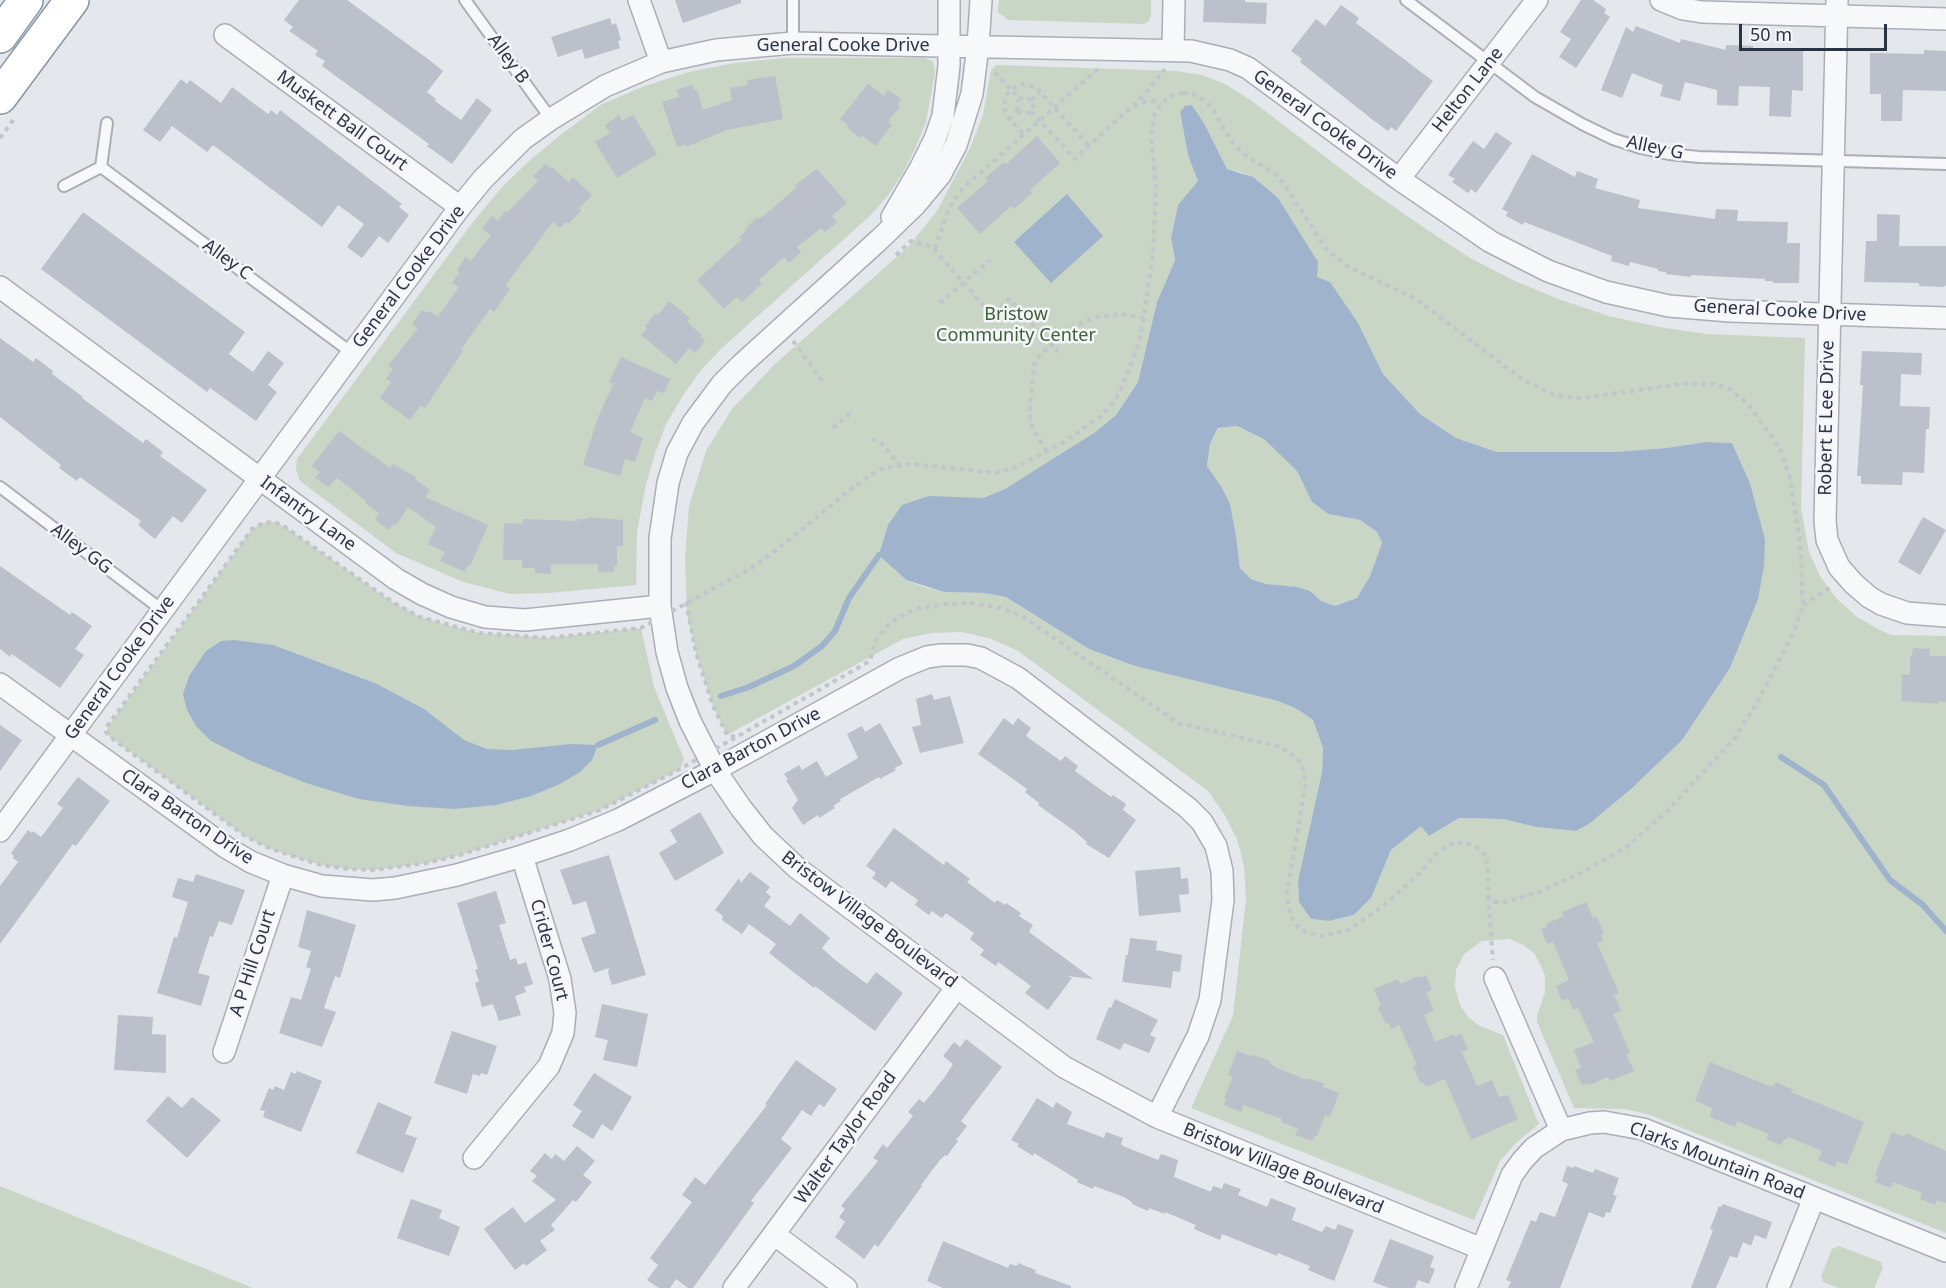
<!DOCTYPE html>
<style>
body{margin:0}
#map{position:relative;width:1946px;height:1288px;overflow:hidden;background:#e4e7ec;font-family:"Noto Sans",sans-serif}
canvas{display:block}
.scale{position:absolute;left:1739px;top:24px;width:148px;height:27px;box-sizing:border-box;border:3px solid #2b3445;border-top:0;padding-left:8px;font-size:18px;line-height:21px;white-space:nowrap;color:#2b3445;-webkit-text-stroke:4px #f4f6f9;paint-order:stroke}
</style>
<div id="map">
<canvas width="1946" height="1288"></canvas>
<div class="scale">50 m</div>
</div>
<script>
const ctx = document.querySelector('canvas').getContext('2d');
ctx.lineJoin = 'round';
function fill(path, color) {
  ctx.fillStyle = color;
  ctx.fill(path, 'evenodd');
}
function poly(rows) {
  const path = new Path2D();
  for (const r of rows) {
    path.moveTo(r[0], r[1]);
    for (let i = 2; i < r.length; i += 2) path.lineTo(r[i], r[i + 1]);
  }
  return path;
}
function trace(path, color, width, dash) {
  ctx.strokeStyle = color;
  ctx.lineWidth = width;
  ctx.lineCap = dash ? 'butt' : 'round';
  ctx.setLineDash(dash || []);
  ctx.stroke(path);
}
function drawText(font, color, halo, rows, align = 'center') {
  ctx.font = font + ' "Noto Sans",sans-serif';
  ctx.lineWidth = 5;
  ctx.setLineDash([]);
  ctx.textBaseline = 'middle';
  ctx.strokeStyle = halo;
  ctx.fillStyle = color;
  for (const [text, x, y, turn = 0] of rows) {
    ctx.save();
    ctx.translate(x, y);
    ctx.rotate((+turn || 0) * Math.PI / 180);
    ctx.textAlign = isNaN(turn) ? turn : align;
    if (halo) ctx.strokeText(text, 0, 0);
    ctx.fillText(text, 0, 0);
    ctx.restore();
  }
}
const green = poly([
 [999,0,1151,0,1151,16,1149,21,1144,24,1008,20,998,12],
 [784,58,924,58,933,61,935,72,926,122,915,149,903,173,889,194,871,215,723,347,701,370,682,397,666,424,655,454,646,484,637,532,636,585,548,593,510,594,463,582,396,553,300,481,296,470,297,459,473,222,502,187,529,161,559,136,602,104,645,86,689,72,735,63],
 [996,65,1176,71,1202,75,1225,84,1252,101,1361,184,1426,229,1470,258,1515,281,1561,300,1609,316,1659,327,1706,334,1805,338,1801,508,1809,552,1820,576,1836,598,1857,617,1878,629,1891,635,1946,636,1946,1233,1650,1115,1625,1109,1574,1108,1537,1022,1537,1016,1545,992,1545,976,1541,966,1534,953,1523,945,1510,939,1482,941,1464,954,1456,970,1455,987,1460,1005,1468,1017,1478,1025,1503,1035,1539,1124,1516,1143,1500,1161,1474,1220,1191,1108,1233,1016,1246,899,1244,866,1237,839,1224,814,1208,791,1018,651,992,639,962,632,931,633,903,639,727,735,713,706,696,653,687,614,685,558,689,506,706,451,732,409,775,364,908,247,937,211,970,148,983,115,991,70],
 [1192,105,1204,123,1227,169,1244,173,1317,277,1358,323,1383,374,1420,414,1456,438,1497,452,1615,452,1666,448,1706,442,1732,443,1750,483,1765,539,1631,789,1589,824,1576,831,1536,827,1503,819,1459,818,1429,836,1421,825,1391,850,1371,898,1354,915,1329,921,1311,919,1299,902,1298,881,1322,772,1323,748,1313,720,1297,709,1278,701,1135,666,1089,649,1006,597,984,593,944,592,924,587,906,580,893,568,958,498,983,498,1005,489,1044,467,1094,433,1116,415,1138,382,1157,302,1175,260,1171,238,1178,205,1199,181,1188,155,1180,113],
 [1237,426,1264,438,1297,471,1312,502,1328,514,1360,520,1377,532,1382,543,1370,576,1357,598,1335,606,1321,601,1309,591,1266,584,1251,579,1240,568,1236,535,1230,504,1207,467,1210,444,1219,428],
 [274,522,285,527,394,603,420,617,447,625,479,633,548,638,641,628,654,687,684,759,680,769,600,810,460,855,427,863,374,870,348,869,321,865,295,857,271,849,245,836,110,737,106,732,109,725,252,529,263,523],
 [0,1186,253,1288,0,1288],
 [1839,1246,1881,1262,1883,1268,1874,1288,1838,1288,1823,1282,1821,1276,1832,1249]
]);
const water = poly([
 [1192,105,1204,123,1227,169,1253,177,1278,198,1318,262,1317,277,1330,282,1358,323,1383,374,1420,414,1456,438,1497,452,1615,452,1666,448,1706,442,1732,443,1750,483,1765,539,1764,566,1758,599,1730,668,1682,740,1631,789,1589,824,1576,831,1536,827,1503,819,1459,818,1429,836,1421,826,1391,850,1371,898,1354,915,1329,921,1311,919,1299,902,1298,881,1322,772,1323,748,1313,720,1297,709,1278,701,1135,666,1089,649,1006,597,984,593,944,592,906,580,879,555,888,525,902,505,929,496,983,498,1005,489,1094,433,1116,415,1138,382,1157,302,1175,260,1171,238,1178,205,1198,181,1188,155,1180,112,1185,106],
 [1237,426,1264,439,1297,471,1312,502,1328,514,1360,520,1377,532,1382,543,1370,576,1357,598,1335,606,1321,601,1310,591,1297,587,1266,584,1251,579,1240,568,1236,535,1230,504,1222,488,1207,466,1210,444,1218,428],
 [1067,194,1103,236,1051,283,1014,242],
 [234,640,273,645,377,684,424,709,464,740,487,749,512,750,571,744,598,745,592,760,580,772,560,784,531,796,496,805,454,809,408,806,359,799,306,783,251,761,211,741,196,726,187,710,183,694,189,676,206,651,221,641]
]);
const stream = poly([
 [721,696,749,687,794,666,822,646,835,631,849,598,879,555],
 [598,745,655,720],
 [1781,757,1824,785,1890,880,1923,905,1946,931]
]);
const building = poly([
 [299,0,347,0,428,59,443,71,427,92,436,99,435,101,461,120,477,98,492,110,452,164,427,146,429,144,322,66,325,61,315,55,318,51,289,31,293,27,284,20],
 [675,0,741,0,741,3,683,23],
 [1204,0,1245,0,1245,2,1267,3,1266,24,1203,22],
 [1581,0,1593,0,1606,9,1604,13,1610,17,1576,68,1559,57,1571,39,1560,32],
 [1341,5,1359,18,1356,23,1433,81,1396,131,1391,127,1388,131,1373,120,1300,62,1302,59,1291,51,1316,19,1325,26],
 [610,18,612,25,616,23,621,40,618,41,620,48,585,59,582,49,558,57,551,37],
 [1636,26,1680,43,1681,39,1726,50,1726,45,1753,46,1753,49,1803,50,1803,91,1792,90,1791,117,1769,116,1770,87,1739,86,1738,106,1717,105,1717,90,1685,82,1680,101,1660,96,1663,85,1632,73,1622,98,1601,90,1626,27,1633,32],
 [1924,50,1946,51,1946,91,1903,90,1902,121,1881,121,1881,94,1870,94,1870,53,1924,54],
 [775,76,783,119,727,130,686,147,685,144,677,147,662,102,679,97,677,90,692,85,694,90,697,90,703,110,732,100,730,88,747,85,748,80],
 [181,79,187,84,190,80,221,103,232,87,268,114,271,110,277,115,280,110,402,204,399,207,409,215,388,243,379,236,362,258,347,247,364,224,338,205,322,227,213,145,207,152,172,126,160,142,143,130],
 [868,84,884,96,888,90,901,99,898,104,900,106,888,122,892,125,876,146,862,136,860,138,847,127,848,125,840,119],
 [619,115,622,121,633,115,657,154,617,178,595,142,610,133,605,125],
 [1496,132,1512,143,1476,193,1471,189,1468,193,1452,182,1455,179,1448,175,1473,141,1484,149],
 [1037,136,1060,163,1030,190,1032,193,1014,209,1011,206,980,234,957,208,988,181,985,178,1004,162,1006,164],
 [1532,154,1575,177,1577,171,1598,179,1595,188,1640,200,1638,208,1715,219,1716,209,1738,210,1737,221,1788,222,1787,243,1800,243,1799,283,1773,283,1773,281,1765,281,1765,279,1691,275,1691,277,1666,274,1666,272,1658,271,1658,269,1630,262,1629,266,1611,261,1612,256,1524,222,1523,225,1506,216,1508,212,1502,209],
 [546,164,550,168,552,167,568,182,573,177,592,195,579,208,581,211,568,224,566,222,560,228,553,222,505,286,510,289,494,312,490,309,471,335,461,350,463,351,425,408,421,405,410,420,380,398,391,382,386,379,393,369,388,366,418,328,412,324,422,310,427,313,429,311,438,317,459,287,452,283,460,272,457,270,466,257,471,261,491,235,482,229,492,216,498,221,505,211,507,213,538,181,533,176],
 [817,169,847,203,832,216,837,222,825,232,821,228,797,247,801,252,789,263,784,257,759,280,762,284,742,302,737,297,724,309,697,280,741,240,739,237,746,231,745,229,757,217,759,219,773,208,797,187,795,185],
 [83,212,245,332,229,354,253,372,268,351,284,363,268,385,277,392,256,421,210,388,207,392,41,269],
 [1877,214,1900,215,1899,246,1946,246,1946,285,1944,287,1919,286,1919,283,1864,282,1866,241,1877,241],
 [669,301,690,318,687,322,702,335,700,337,705,341,695,353,689,348,676,364,641,335,647,328,645,326,656,313,658,315],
 [0,338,33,362,36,358,53,371,52,374,83,397,82,398,143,443,146,439,163,452,160,456,207,490,182,523,173,516,155,539,138,525,141,521,80,477,77,481,59,468,61,465,0,417],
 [1862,351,1922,353,1921,375,1901,374,1900,406,1930,407,1929,429,1926,429,1924,473,1903,472,1902,485,1861,484,1861,476,1857,476,1861,417,1863,385,1860,385],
 [621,357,670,379,664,393,657,391,652,401,645,398,630,432,643,438,635,462,625,459,620,476,583,465,597,420,613,384,609,382],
 [339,431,390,468,393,464,416,477,415,479,430,490,425,497,488,525,470,566,468,565,465,572,440,561,445,552,428,544,436,527,408,507,396,525,394,523,389,530,375,520,379,513,365,503,366,501,337,478,328,487,315,478,320,472,312,466],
 [588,517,623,520,623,546,617,546,617,566,614,566,614,572,598,572,598,564,551,564,551,574,535,573,535,568,522,568,522,560,503,560,504,523,522,524,523,519,578,521,578,519,588,519],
 [1923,517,1946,530,1920,575,1898,562],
 [0,566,70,615,72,612,92,626,75,649,84,655,60,688,12,654,10,657,0,649],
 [1913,648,1930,649,1929,656,1946,656,1946,702,1938,701,1938,704,1901,701,1902,674,1910,675,1910,656,1912,656],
 [932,694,934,700,950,696,964,743,920,753,912,727,921,725,916,699],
 [1004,718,1013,725,1018,718,1031,728,1026,736,1061,761,1065,756,1078,766,1075,771,1111,797,1113,795,1126,804,1123,810,1136,820,1109,858,1086,844,1087,842,1073,830,1038,805,1039,803,1025,792,1027,789,978,754],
 [880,723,903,764,894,768,896,770,880,779,879,777,840,799,841,801,833,806,835,808,819,818,818,815,803,825,792,808,798,800,786,780,788,779,784,774,799,765,802,770,817,761,826,777,858,758,847,734,862,726,865,732],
 [0,725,22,740,0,771],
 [78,777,110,801,76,846,73,844,0,944,0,886,18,862,13,858,14,856,11,853,28,830,32,833,33,831,41,837,63,808,57,804],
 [700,812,724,853,675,881,659,853,677,842,670,830],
 [894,828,944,865,946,861,970,879,967,882,995,903,997,900,1005,905,1006,903,1021,913,1019,916,1033,925,1029,932,1093,979,1068,976,1072,978,1048,1010,1025,993,1031,986,998,962,996,966,980,955,984,950,970,939,974,933,946,913,942,918,932,911,929,915,915,905,918,900,891,881,886,888,872,878,876,873,866,866],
 [609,855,646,975,612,985,608,973,609,968,594,973,581,938,596,933,586,901,573,905,560,870],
 [1180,867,1181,879,1188,878,1189,894,1179,895,1181,912,1139,916,1135,871],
 [750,872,770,887,766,892,771,897,764,906,790,926,800,913,830,938,822,948,835,960,867,984,876,972,903,993,875,1031,815,986,814,988,769,953,776,944,749,924,742,934,722,920,723,916,715,910,739,878,741,883],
 [196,874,245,890,232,925,219,921,213,937,210,936,198,973,210,976,201,1006,157,993,174,937,177,938,188,902,172,897,178,878,193,882],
 [496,891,506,923,499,925,510,960,516,958,518,965,526,962,533,984,524,987,526,992,515,996,521,1015,499,1021,493,1004,482,1007,475,983,479,981,475,970,478,969,457,903],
 [1586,902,1593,918,1597,917,1604,934,1601,935,1603,941,1597,943,1619,993,1614,995,1621,1011,1613,1014,1630,1053,1626,1054,1634,1071,1610,1081,1608,1077,1589,1085,1588,1083,1582,1085,1575,1070,1581,1068,1574,1050,1594,1042,1578,1008,1573,1010,1568,998,1562,1001,1556,986,1569,980,1553,942,1547,944,1541,929,1547,927,1546,924,1564,916,1562,912],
 [307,910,356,925,340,978,335,976,324,1008,336,1012,322,1047,279,1033,291,997,301,1000,311,969,306,967,311,951,298,947],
 [1130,938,1157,941,1156,950,1182,955,1180,972,1173,971,1171,988,1122,982,1126,955,1128,955],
 [1426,975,1432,990,1426,993,1434,1010,1424,1015,1435,1042,1454,1034,1455,1037,1461,1034,1468,1049,1462,1052,1477,1086,1492,1080,1499,1097,1508,1095,1518,1119,1471,1140,1445,1079,1426,1087,1424,1082,1420,1083,1413,1066,1417,1065,1399,1025,1391,1029,1389,1023,1386,1024,1378,1008,1381,1006,1374,989,1398,979,1400,984,1419,976,1420,978],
 [1115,999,1158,1020,1150,1035,1156,1038,1149,1053,1124,1043,1120,1050,1096,1039,1109,1007,1111,1008],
 [602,1004,648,1014,637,1067,603,1060,608,1040,595,1037],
 [118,1015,153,1017,152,1034,166,1035,166,1073,114,1070],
 [452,1031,497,1046,487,1075,481,1073,480,1076,473,1074,467,1094,434,1083],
 [966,1039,1002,1067,961,1121,967,1126,956,1140,958,1141,947,1156,945,1155,940,1160,921,1185,922,1186,878,1247,875,1244,864,1259,835,1237,845,1222,839,1217,845,1209,841,1206,878,1161,873,1158,883,1144,887,1148,913,1116,908,1112,919,1099,924,1103,944,1078,953,1064,943,1056,954,1042,960,1047],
 [1237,1051,1253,1057,1254,1055,1270,1061,1269,1063,1277,1068,1307,1080,1308,1078,1324,1084,1323,1087,1339,1093,1330,1117,1325,1115,1317,1136,1315,1136,1312,1141,1295,1135,1298,1129,1281,1122,1282,1119,1243,1105,1241,1112,1224,1105,1226,1099,1224,1098,1233,1077,1228,1075],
 [796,1060,837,1089,824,1107,819,1104,811,1116,802,1110,781,1139,792,1148,751,1201,754,1203,693,1288,688,1288,676,1279,670,1288,659,1288,647,1280,658,1265,650,1258,692,1202,682,1195,695,1177,705,1185,767,1105,765,1104],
 [1710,1062,1767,1085,1774,1086,1775,1082,1792,1089,1791,1092,1864,1122,1847,1165,1837,1161,1835,1167,1818,1160,1822,1151,1788,1137,1786,1140,1784,1139,1781,1145,1766,1139,1769,1134,1737,1121,1735,1127,1710,1117,1712,1108,1695,1101],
 [297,1071,322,1081,301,1132,263,1117,265,1111,260,1110,269,1088,273,1090,275,1086,284,1090,291,1072,296,1074],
 [594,1073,632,1097,612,1131,602,1124,593,1139,572,1126,582,1111,573,1105],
 [168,1096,182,1108,192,1097,221,1120,187,1158,146,1121],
 [1037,1098,1053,1108,1056,1102,1072,1112,1067,1124,1104,1138,1106,1132,1123,1138,1121,1144,1123,1146,1158,1160,1161,1154,1178,1160,1174,1177,1209,1191,1211,1191,1213,1186,1222,1189,1224,1183,1241,1189,1238,1195,1267,1207,1271,1198,1296,1208,1292,1220,1322,1232,1326,1226,1335,1230,1338,1224,1354,1230,1334,1281,1308,1270,1310,1266,1278,1253,1277,1256,1222,1234,1220,1240,1194,1229,1196,1225,1165,1212,1165,1214,1149,1208,1148,1211,1132,1204,1132,1202,1124,1197,1094,1186,1093,1189,1077,1182,1078,1180,1034,1153,1033,1156,1017,1146,1019,1144,1011,1140],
 [378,1102,412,1117,405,1134,417,1138,403,1173,356,1153],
 [1892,1132,1905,1137,1906,1133,1946,1151,1946,1203,1937,1200,1935,1205,1920,1199,1922,1193,1893,1182,1891,1188,1875,1182,1878,1176,1875,1175],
 [577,1146,595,1161,583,1175,592,1182,576,1202,573,1200,551,1225,555,1230,540,1241,547,1250,526,1266,524,1263,515,1270,484,1229,513,1207,525,1223,556,1200,532,1181,537,1176,530,1171,545,1153,552,1159,555,1154,564,1161],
 [1567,1166,1573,1168,1574,1166,1593,1173,1595,1169,1619,1178,1613,1195,1617,1196,1610,1213,1606,1212,1604,1218,1589,1212,1560,1288,1508,1288,1511,1282,1506,1280,1531,1220,1536,1222,1540,1212,1555,1217,1568,1184,1562,1181],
 [411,1199,442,1210,439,1218,460,1227,449,1256,397,1238],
 [1723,1204,1772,1222,1766,1239,1755,1235,1751,1246,1743,1242,1737,1258,1730,1256,1716,1288,1691,1288,1713,1230,1710,1229,1719,1206,1721,1207],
 [1390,1239,1434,1256,1430,1267,1435,1269,1429,1284,1418,1280,1415,1288,1389,1288,1373,1282],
 [943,1241,1008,1268,1010,1264,1017,1266,1018,1263,1036,1270,1035,1273,1071,1286,1071,1288,943,1288,927,1281]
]);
const path = poly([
 [995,72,1019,99],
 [1183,93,1196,95,1212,107,1222,126,1233,143,1245,155,1271,171,1282,181,1327,250,1347,266,1416,299,1523,380,1554,395,1582,398,1688,383,1714,384,1729,389,1748,404,1780,448,1790,479,1800,541,1803,605,1795,629,1757,703,1734,739,1669,809,1628,846,1583,872,1539,892,1502,903,1494,902,1488,896,1488,867,1485,855,1476,847,1465,842,1448,845,1435,855,1417,876,1383,906,1348,930,1321,936,1301,930,1290,916,1287,893,1306,781,1301,763,1293,755,1278,746,1178,723,1022,616,1001,608,970,603,944,604,915,609,902,616,889,624,875,641,870,661,680,769,600,810,460,855,427,863,374,870,348,869,321,865,271,849,245,836,110,737,106,732,108,725,252,529,263,523,274,522,285,527,394,603,420,617,479,633,548,638,641,628,755,566,789,540,850,490,872,474,884,468,911,464,996,473,1016,467,1064,442,1101,416,1115,401,1124,382,1140,339,1153,256,1156,187,1151,136,1153,124,1155,113,1166,99,1173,95,1183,93],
 [1019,99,1025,97,1031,100],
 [1031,100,1040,92],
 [1134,106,1148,101,1154,101,1161,104],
 [1018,111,1023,114,1030,112,1033,106,1031,100],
 [1018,111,1016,106,1019,99],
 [1031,111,1075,159,1144,95,1165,69],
 [1009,119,1018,111],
 [1023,133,1009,119,1004,108,1006,96,1010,90,1022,84,1036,87,1089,146],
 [0,138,14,119],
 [935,249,948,210,963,188,1098,69],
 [896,255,911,241,932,247,992,315,1009,299,1058,352],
 [940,303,990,260],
 [793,341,823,382],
 [833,428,852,412],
 [872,439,880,442,899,464],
 [1047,451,1034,432,1029,414,1035,360,1070,328,1095,317,1120,314,1144,318],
 [686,602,696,653,713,706,727,735,735,737],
 [1803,605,1831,587],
 [1488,896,1493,960]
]);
const service = poly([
 [465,0,551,119],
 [1406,0,1535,97,1582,124,1613,139,1641,148,1669,154,1699,157,1946,164],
 [793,43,793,0],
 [101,167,352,353],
 [64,186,101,167,107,123],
 [0,487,162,610]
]);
const minor = poly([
 [639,0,661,62],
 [981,0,978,46,972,94,956,145,940,175,915,205,880,239,741,365,722,384,693,423,677,453,668,483,660,538,660,606,667,652,677,688,690,721,715,770,741,808,763,836,797,868,1064,1067,1157,1117,1482,1249],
 [1661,0,1683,9,1702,12,1946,19],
 [1837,0,1825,521,1827,540,1839,567,1853,583,1869,597,1881,604,1907,613,1946,616],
 [225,35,460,207],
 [1173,50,1174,0],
 [1399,179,1537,0],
 [892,217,920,169,935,139,943,116,949,66,949,0],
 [0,287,396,579,422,594,451,607,485,617,525,620,660,606],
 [0,684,227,848,251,862,283,875,322,886,373,890,395,888,457,875,522,856,570,840,618,820,715,770,900,668,927,657,941,655,967,655,981,658,1018,678,1188,808,1202,822,1216,846,1222,871,1223,900,1210,1000,1198,1036,1157,1117],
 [0,831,460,207,483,179,523,139,551,119,605,86,661,62,716,50,793,43,1191,51,1230,60,1248,68,1399,179,1491,242,1548,271,1606,292,1669,306,1730,311,1946,318],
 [1495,978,1561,1130],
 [224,1052,283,875],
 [474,1158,549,1066,563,1033,565,1013,560,979,522,856],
 [775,1235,846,1288],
 [734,1288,957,987],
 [1466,1288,1512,1175,1522,1161,1534,1148,1561,1130,1590,1123,1604,1122,1643,1129,1946,1251],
 [1778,1288,1814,1198]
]);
const trunk = poly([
 [0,36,26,0],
 [0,97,72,0]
]);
const streetNames = [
 ["General Cooke Drive",843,46],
 ["Alley B",508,59,54],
 ["Helton Lane",1468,90,-52],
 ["Muskett Ball Court",342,121,36],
 ["General Cooke Drive",1325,125,36],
 ["Alley G",1655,148,12],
 ["Alley C",227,260,36],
 ["General Cooke Drive",409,277,-53],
 ["General Cooke Drive",1780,311,3],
 ["Robert E Lee Drive",1827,418,-89],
 ["Infantry Lane",308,514,36],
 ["Alley GG",81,549,37],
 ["General Cooke Drive",120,668,-54],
 ["Clara Barton Drive",751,749,-28],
 ["Clara Barton Drive",187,817,34],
 ["Bristow Village Boulevard",869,920,37],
 ["Crider Court",549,950,75],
 ["A P Hill Court",253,963,-72],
 ["Walter Taylor Road",846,1138,-54],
 ["Clarks Mountain Road",1717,1161,21],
 ["Bristow Village Boulevard",1283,1169,22]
];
const parkNames = [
 ["Bristow",1016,315],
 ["Community Center",1016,336]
];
fill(green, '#c9d6c5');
fill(water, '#9fb4cc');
trace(stream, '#9fb4cc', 6);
fill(building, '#bbc0ca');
trace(service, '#a9aeb7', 14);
trace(minor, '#a9aeb7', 24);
trace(trunk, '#8b94a3', 36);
trace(path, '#c2c5cb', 4, [4.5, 4.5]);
trace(service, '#f7f8fa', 10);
trace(minor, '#f7f8fa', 21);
trace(trunk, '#fff', 33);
drawText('18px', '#2b3445', '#f4f6f9', streetNames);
drawText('18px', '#3f6138', '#f4f6f9', parkNames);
</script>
